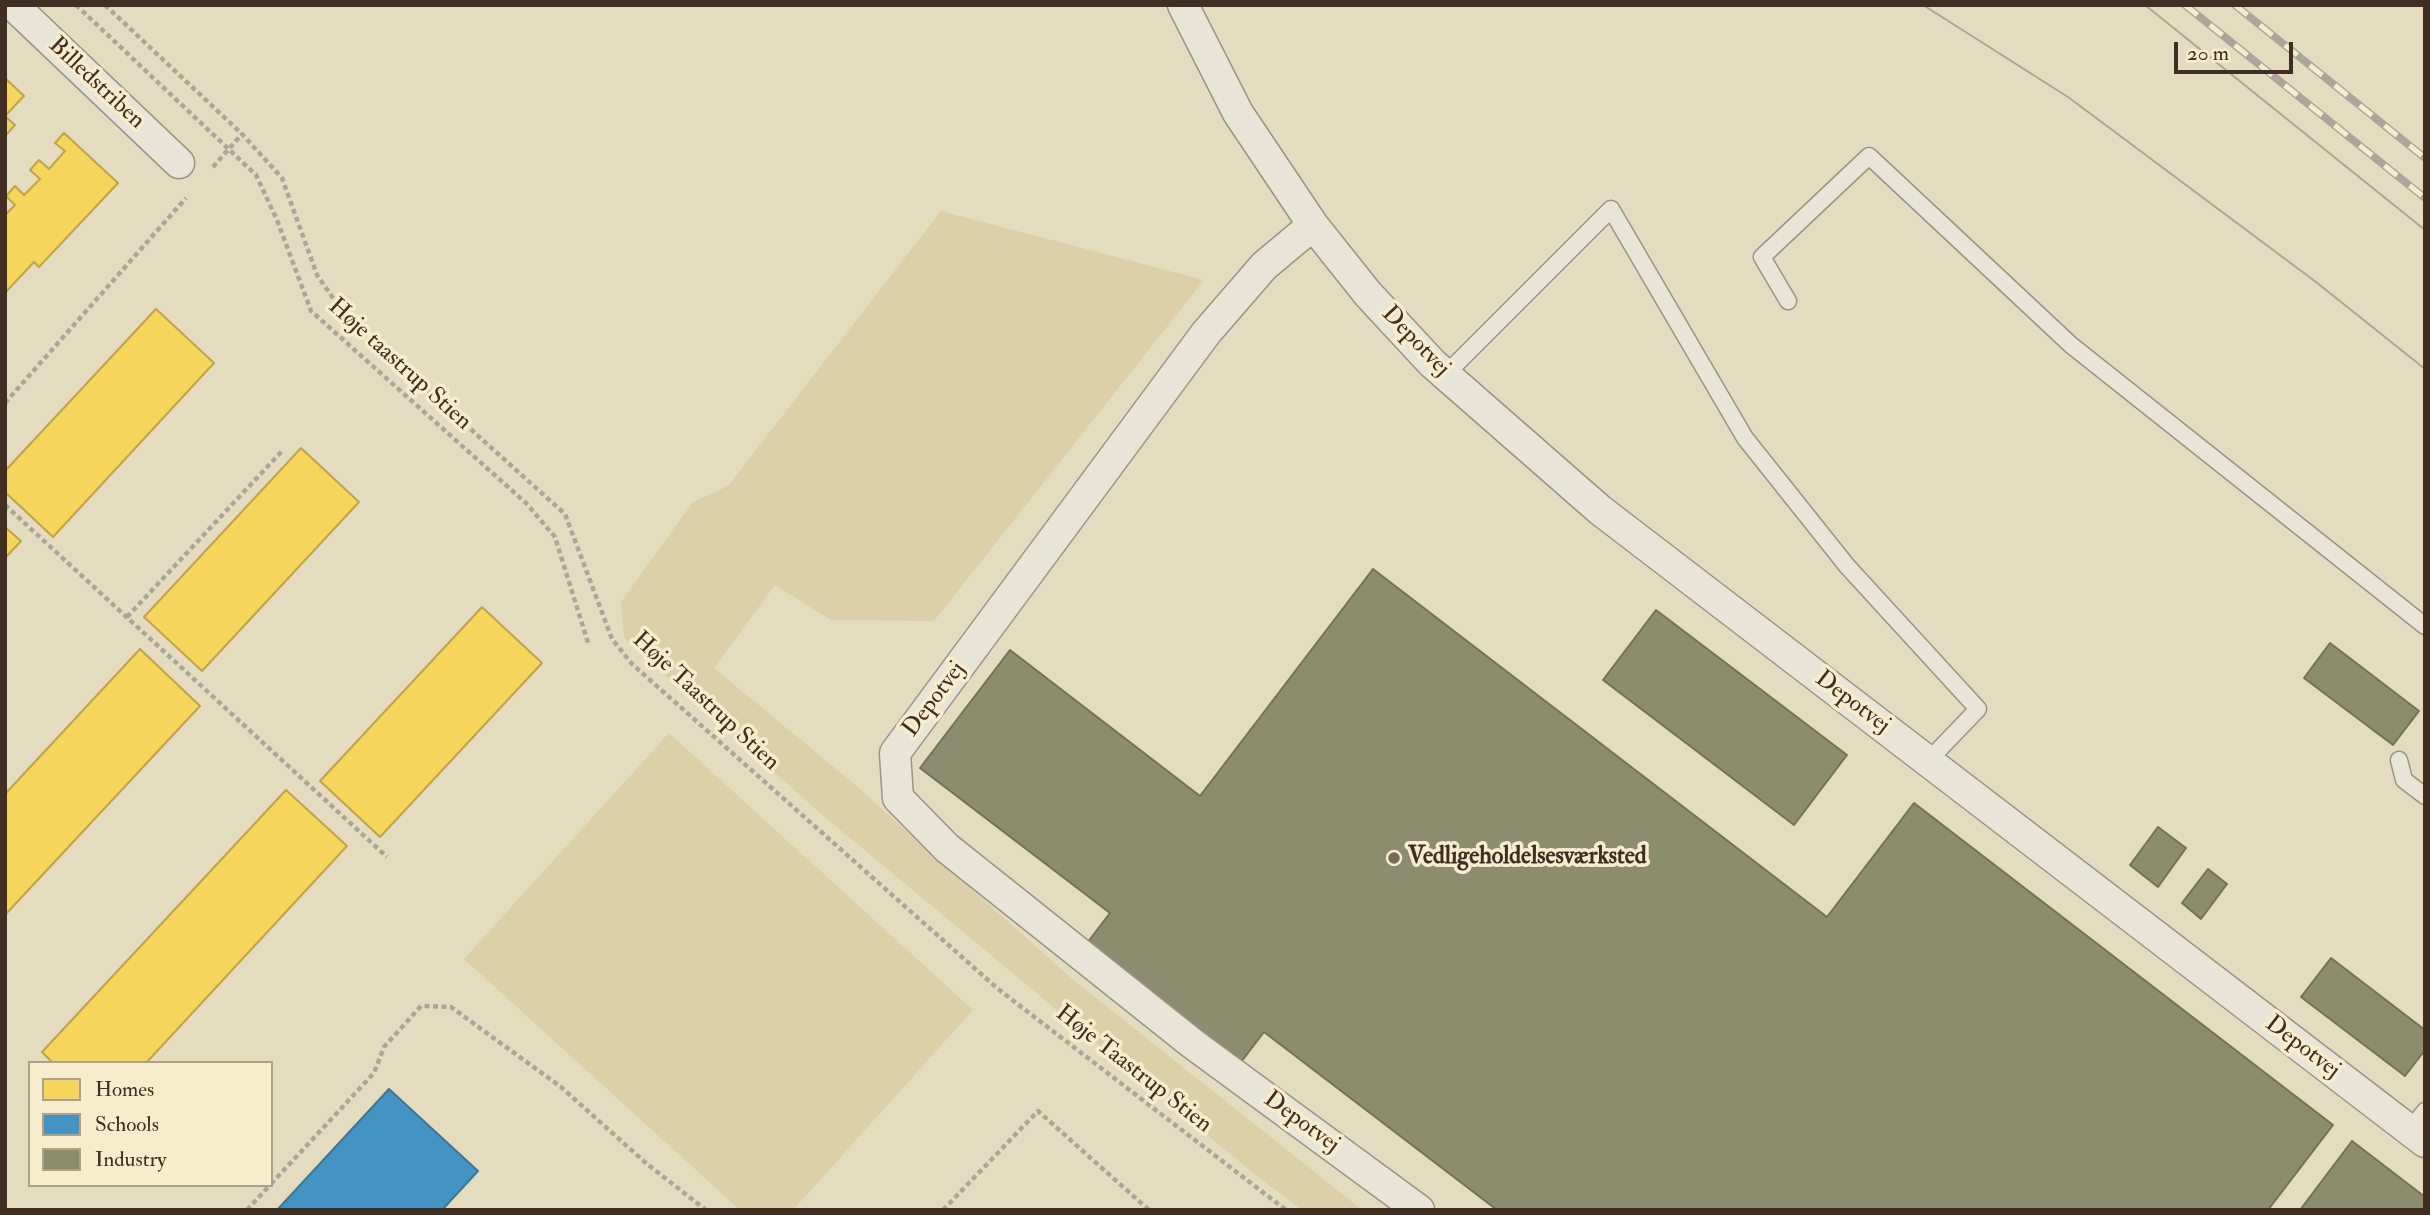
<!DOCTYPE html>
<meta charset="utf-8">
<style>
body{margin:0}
#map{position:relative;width:2430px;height:1215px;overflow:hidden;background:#e4dcbf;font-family:"IM FELL Double Pica",serif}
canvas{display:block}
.frame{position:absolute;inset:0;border:7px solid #402e22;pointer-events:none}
.legend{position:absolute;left:28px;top:1061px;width:245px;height:126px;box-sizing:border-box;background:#f7edcc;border:2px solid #aea188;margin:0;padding:9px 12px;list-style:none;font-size:21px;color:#402e22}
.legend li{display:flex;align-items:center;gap:14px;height:35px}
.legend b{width:35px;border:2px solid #aea188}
.scale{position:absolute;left:2174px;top:42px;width:119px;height:32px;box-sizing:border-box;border:4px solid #402e22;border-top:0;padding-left:9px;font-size:21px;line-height:24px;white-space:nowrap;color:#402e22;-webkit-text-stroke:5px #f7edcc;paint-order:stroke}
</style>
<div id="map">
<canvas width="2430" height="1215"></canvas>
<div class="frame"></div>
<ul class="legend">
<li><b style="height:19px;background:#f6d55c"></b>Homes</li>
<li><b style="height:19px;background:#4393c3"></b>Schools</li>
<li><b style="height:19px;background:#8c8c6e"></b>Industry</li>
</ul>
<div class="scale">20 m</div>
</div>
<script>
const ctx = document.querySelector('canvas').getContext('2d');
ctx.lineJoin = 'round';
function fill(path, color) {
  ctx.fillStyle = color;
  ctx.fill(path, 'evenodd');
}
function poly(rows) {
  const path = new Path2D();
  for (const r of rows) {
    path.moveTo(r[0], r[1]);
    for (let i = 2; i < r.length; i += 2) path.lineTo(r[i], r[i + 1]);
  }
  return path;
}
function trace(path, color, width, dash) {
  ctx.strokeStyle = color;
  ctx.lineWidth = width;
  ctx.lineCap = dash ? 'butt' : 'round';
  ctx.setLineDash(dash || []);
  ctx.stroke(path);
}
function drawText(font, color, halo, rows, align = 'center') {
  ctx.font = font + ' "IM FELL Double Pica",serif';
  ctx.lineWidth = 7;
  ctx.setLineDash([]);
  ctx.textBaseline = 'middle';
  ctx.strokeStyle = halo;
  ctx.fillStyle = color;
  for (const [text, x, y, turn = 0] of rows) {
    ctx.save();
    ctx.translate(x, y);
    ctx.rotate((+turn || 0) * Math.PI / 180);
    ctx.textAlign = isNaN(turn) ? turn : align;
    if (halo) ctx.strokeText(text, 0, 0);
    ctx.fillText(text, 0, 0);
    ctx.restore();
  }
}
const green = poly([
 [941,211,1204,280,934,621,831,620,775,585,714,668,854,784,1071,978,1362,1210,1302,1210,1253,1173,820,813,624,638,621,602,693,502,728,486],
 [669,733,973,1010,793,1210,740,1210,464,959]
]);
const homes = poly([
 [5,78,24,96,5,116,15,125,6,135,5,135,5,78],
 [64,133,118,183,39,267,34,262,5,293,5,215,15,205,6,196,15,186,24,195,40,179,30,170,39,160,49,169,65,151,55,143,64,133],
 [156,309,214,363,53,537,5,492,5,471,156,309],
 [301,448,359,502,202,671,144,617,301,448],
 [5,527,21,541,5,558,5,527],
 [482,607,542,663,380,837,320,781,482,607],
 [140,649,200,706,5,915,5,794,140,649],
 [286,790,347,846,146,1063,53,1063,42,1052,286,790]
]);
const schools = poly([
 [389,1089,478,1171,442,1210,277,1210,389,1089]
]);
const industry = poly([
 [1373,569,1827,917,1914,803,2333,1125,2268,1210,1497,1210,1264,1032,1238,1066,1084,947,1110,913,920,768,1010,650,1200,796,1373,569],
 [1656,610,1847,755,1794,825,1603,680,1656,610],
 [2330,643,2419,711,2393,745,2304,678,2330,643],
 [2158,827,2186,848,2158,887,2130,865,2158,827],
 [2208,869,2227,884,2201,919,2182,903,2208,869],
 [2331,958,2425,1030,2425,1050,2405,1076,2301,997,2331,958],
 [2352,1141,2425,1197,2425,1210,2300,1210,2352,1141]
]);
const path = poly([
 [76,5,256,175,277,220,311,311,526,503,555,537,589,646],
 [105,5,242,134,282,178,317,275,347,318,565,514,612,639,632,664,998,989,1286,1210],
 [213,167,242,134],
 [5,403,186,198],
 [5,505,387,857],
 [127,617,283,450],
 [271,1184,374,1073,384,1047,421,1006,451,1007,561,1087,647,1164,706,1210],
 [247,1210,270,1185],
 [943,1210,1038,1111,1149,1210]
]);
const service = poly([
 [1788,301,1762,257,1869,156,2071,345,2425,626],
 [1445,375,1611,209,1745,438,1847,566,1978,709,1928,761],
 [2399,760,2404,780,2425,796],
 [2410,1130,2425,1111]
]);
const minor = poly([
 [13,5,179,163],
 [1183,5,1238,113,1313,225,1368,294,1432,363,1600,510,2425,1142],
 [1313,225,1264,266,1206,333,895,753,898,798,947,848,1193,1044,1419,1210]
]);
const tram = poly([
 [1923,5,2068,97,2316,282,2425,369],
 [2145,5,2425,230]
]);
const rail = poly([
 [2185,5,2425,198],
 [2235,5,2425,158]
]);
const markers = [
 [1394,858,7,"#796b59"]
];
const streetNames = [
 ["Billedstriben",96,84,43],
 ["Depotvej",1415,342,46],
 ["Høje taastrup Stien",399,365,42],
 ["Depotvej",935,700,-53],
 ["Høje Taastrup Stien",705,702,43],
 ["Depotvej",1852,703,37],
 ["Depotvej",2302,1048,37],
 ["Høje Taastrup Stien",1133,1070,38],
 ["Depotvej",1301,1123,36]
];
const poiNames = [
 ["Vedligeholdelsesværksted",1408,858]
];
fill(green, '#dccfaa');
fill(homes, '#f6d55c');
trace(homes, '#bfa34b', 2);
fill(schools, '#4393c3');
trace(schools, '#427593', 2);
fill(industry, '#8c8c6e');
trace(industry, '#757057', 2);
trace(service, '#9b9484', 19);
trace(minor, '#9b9484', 33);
trace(path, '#aca69a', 4.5, [5, 3.5]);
trace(service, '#e8e4d6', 16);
trace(minor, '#e8e4d6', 30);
trace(tram, '#aca69a', 2);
trace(rail, '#aca69a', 8);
trace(rail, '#f7edcc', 5, [16]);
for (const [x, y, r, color] of markers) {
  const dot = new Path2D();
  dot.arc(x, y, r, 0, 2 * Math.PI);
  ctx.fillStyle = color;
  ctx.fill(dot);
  trace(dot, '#f7edcc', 2.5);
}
drawText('24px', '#402e22', '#f7edcc', streetNames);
drawText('bold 24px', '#402e22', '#f7edcc', poiNames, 'left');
</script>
